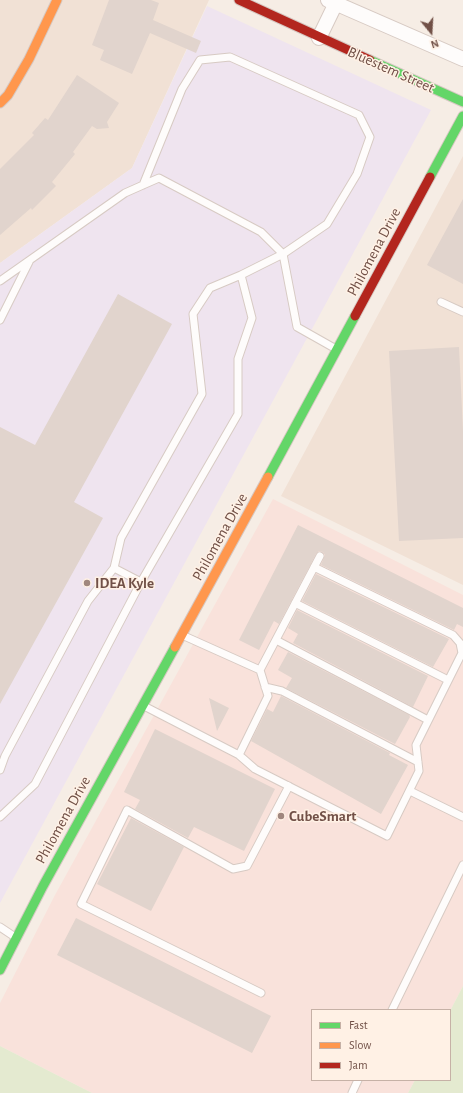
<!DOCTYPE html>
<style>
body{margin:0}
#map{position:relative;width:463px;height:1093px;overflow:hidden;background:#f6ede5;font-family:"Alegreya Sans",sans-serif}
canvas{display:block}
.legend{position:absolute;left:311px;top:1009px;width:140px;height:72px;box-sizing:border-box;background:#fff1e5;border:1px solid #c6b1a6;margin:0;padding:5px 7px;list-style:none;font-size:12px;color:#715047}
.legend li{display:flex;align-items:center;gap:8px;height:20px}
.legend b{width:20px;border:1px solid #c6b1a6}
.north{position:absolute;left:411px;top:12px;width:40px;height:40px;-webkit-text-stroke:3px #fff1e5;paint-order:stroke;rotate:162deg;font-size:11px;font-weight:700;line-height:16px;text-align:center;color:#715047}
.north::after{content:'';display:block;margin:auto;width:14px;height:18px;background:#715047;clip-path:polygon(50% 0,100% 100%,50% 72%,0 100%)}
</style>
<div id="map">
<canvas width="463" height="1093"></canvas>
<ul class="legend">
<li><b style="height:5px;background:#63d668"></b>Fast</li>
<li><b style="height:5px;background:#ff974d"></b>Slow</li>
<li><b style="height:5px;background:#b3261e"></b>Jam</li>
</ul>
<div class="north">N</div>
</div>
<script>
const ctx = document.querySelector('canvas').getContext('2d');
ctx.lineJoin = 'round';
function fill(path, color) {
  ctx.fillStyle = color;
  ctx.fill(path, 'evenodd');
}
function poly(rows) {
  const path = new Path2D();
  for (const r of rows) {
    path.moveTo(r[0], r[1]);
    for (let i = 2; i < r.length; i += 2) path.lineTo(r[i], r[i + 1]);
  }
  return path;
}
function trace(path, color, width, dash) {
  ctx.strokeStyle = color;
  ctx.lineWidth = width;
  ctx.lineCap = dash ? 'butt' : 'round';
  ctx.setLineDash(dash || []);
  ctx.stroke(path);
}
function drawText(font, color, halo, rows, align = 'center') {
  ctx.font = font + ' "Alegreya Sans",sans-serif';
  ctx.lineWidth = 3;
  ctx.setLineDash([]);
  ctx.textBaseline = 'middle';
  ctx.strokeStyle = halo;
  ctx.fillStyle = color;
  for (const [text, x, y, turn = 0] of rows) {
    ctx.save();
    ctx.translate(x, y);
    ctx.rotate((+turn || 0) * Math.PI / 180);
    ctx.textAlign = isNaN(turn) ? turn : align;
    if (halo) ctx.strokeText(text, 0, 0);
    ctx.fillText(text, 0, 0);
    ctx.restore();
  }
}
const residential = poly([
 [0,0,209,0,132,168,0,263],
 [463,156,463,585,281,496]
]);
const commercial = poly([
 [273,499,463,595,463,986,450,1011,312,1010,312,1080,415,1080,408,1093,92,1093,0,1046,0,1003,55,895]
]);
const education = poly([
 [207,6,431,110,0,903,0,263,132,168]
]);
const green = poly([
 [463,986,463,1093,408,1093,415,1080,450,1080,450,1011],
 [0,1046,92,1093,0,1093]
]);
const building = poly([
 [109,0,151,0,159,3,153,20,201,41,196,53,150,33,132,74,100,60,104,50,92,45],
 [77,75,119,103,107,122,109,128,97,129,92,126,73,152,75,154,52,182,56,186,32,210,31,208,0,235,0,169,34,135,32,133,45,118,48,120],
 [463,199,463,284,427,265],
 [118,294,172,324,74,502,103,518,0,704,0,427,35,445],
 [459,347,463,431,463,538,399,541,389,351],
 [298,525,463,608,463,627,457,624,454,630,321,565,325,555,323,552,319,551,316,554,279,624,274,621,259,650,239,640],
 [316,574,449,639,433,667,302,601],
 [297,610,428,676,413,707,293,643,298,634,288,628],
 [288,652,409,715,410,717,395,744,286,688,292,678,278,670],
 [281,696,390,753,389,755,408,765,381,814,251,741,267,709,273,712],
 [209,698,229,708,217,731],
 [155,729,275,789,244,851,194,827,188,838,135,809,140,800,124,792],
 [131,818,184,847,151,911,97,884],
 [76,918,271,1016,252,1053,57,955]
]);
const lane = poly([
 [0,281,125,193,143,185,159,178,261,232,283,254,327,224,357,174,370,137,359,115,230,57,200,60,182,89,143,185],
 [441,302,463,312],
 [0,320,29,262],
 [114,568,121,538,202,394,193,314,210,288,241,275],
 [295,603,448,680],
 [182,635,260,670,320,556],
 [276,640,428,720],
 [265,687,282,691,418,762],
 [144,706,239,755,268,696,260,670],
 [239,755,255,769,387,836,419,771,416,745,462,653,460,643,453,635,314,567],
 [0,770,5,756,88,601,114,568,141,582,238,414,238,359,252,318,241,275,283,254,297,327,336,349],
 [410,791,463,817],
 [0,817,35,784,141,582],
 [0,927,15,937],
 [261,993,81,904,127,810,233,869,247,866,289,786],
 [392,1010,463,865],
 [352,1093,358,1080]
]);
const street = poly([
 [328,0,463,59],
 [319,38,336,3]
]);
const fast = poly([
 [370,60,463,102],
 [430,177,463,116],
 [268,477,355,316],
 [0,970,43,886,175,647]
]);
const slow = poly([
 [0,103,8,95,29,59,57,0],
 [175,647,268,477]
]);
const jam = poly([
 [239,0,370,60],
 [355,316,430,177]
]);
const markers = [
 [87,583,4,"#a0877e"],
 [281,816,4,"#a0877e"]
];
const streetNames = [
 ["Bluestem Street",391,70,24],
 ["Philomena Drive",374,252,-62],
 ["Philomena Drive",220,537,-61],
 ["Philomena Drive",63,820,-61]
];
const poiNames = [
 ["IDEA Kyle",95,583],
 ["CubeSmart",289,816]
];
fill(residential, '#f1e1d5');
fill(commercial, '#f9e2db');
fill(education, '#efe4ef');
fill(green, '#e4ead0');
fill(building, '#e1d4cd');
trace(lane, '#d7cac3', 9);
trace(street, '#d7cac3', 16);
trace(fast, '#d6c8c2', 11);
trace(slow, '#d6c8c2', 11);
trace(jam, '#d6c8c2', 11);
trace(lane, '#fefcfb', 7);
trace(street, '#fefcfb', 14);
trace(fast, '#63d668', 9);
trace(slow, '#ff974d', 9);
trace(jam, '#b3261e', 9);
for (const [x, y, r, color] of markers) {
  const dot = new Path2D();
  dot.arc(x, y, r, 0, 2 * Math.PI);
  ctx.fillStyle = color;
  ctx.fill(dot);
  trace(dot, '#fff1e5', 1.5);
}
drawText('15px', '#715047', '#fff1e5', streetNames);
drawText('bold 15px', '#715047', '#fff1e5', poiNames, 'left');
</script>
